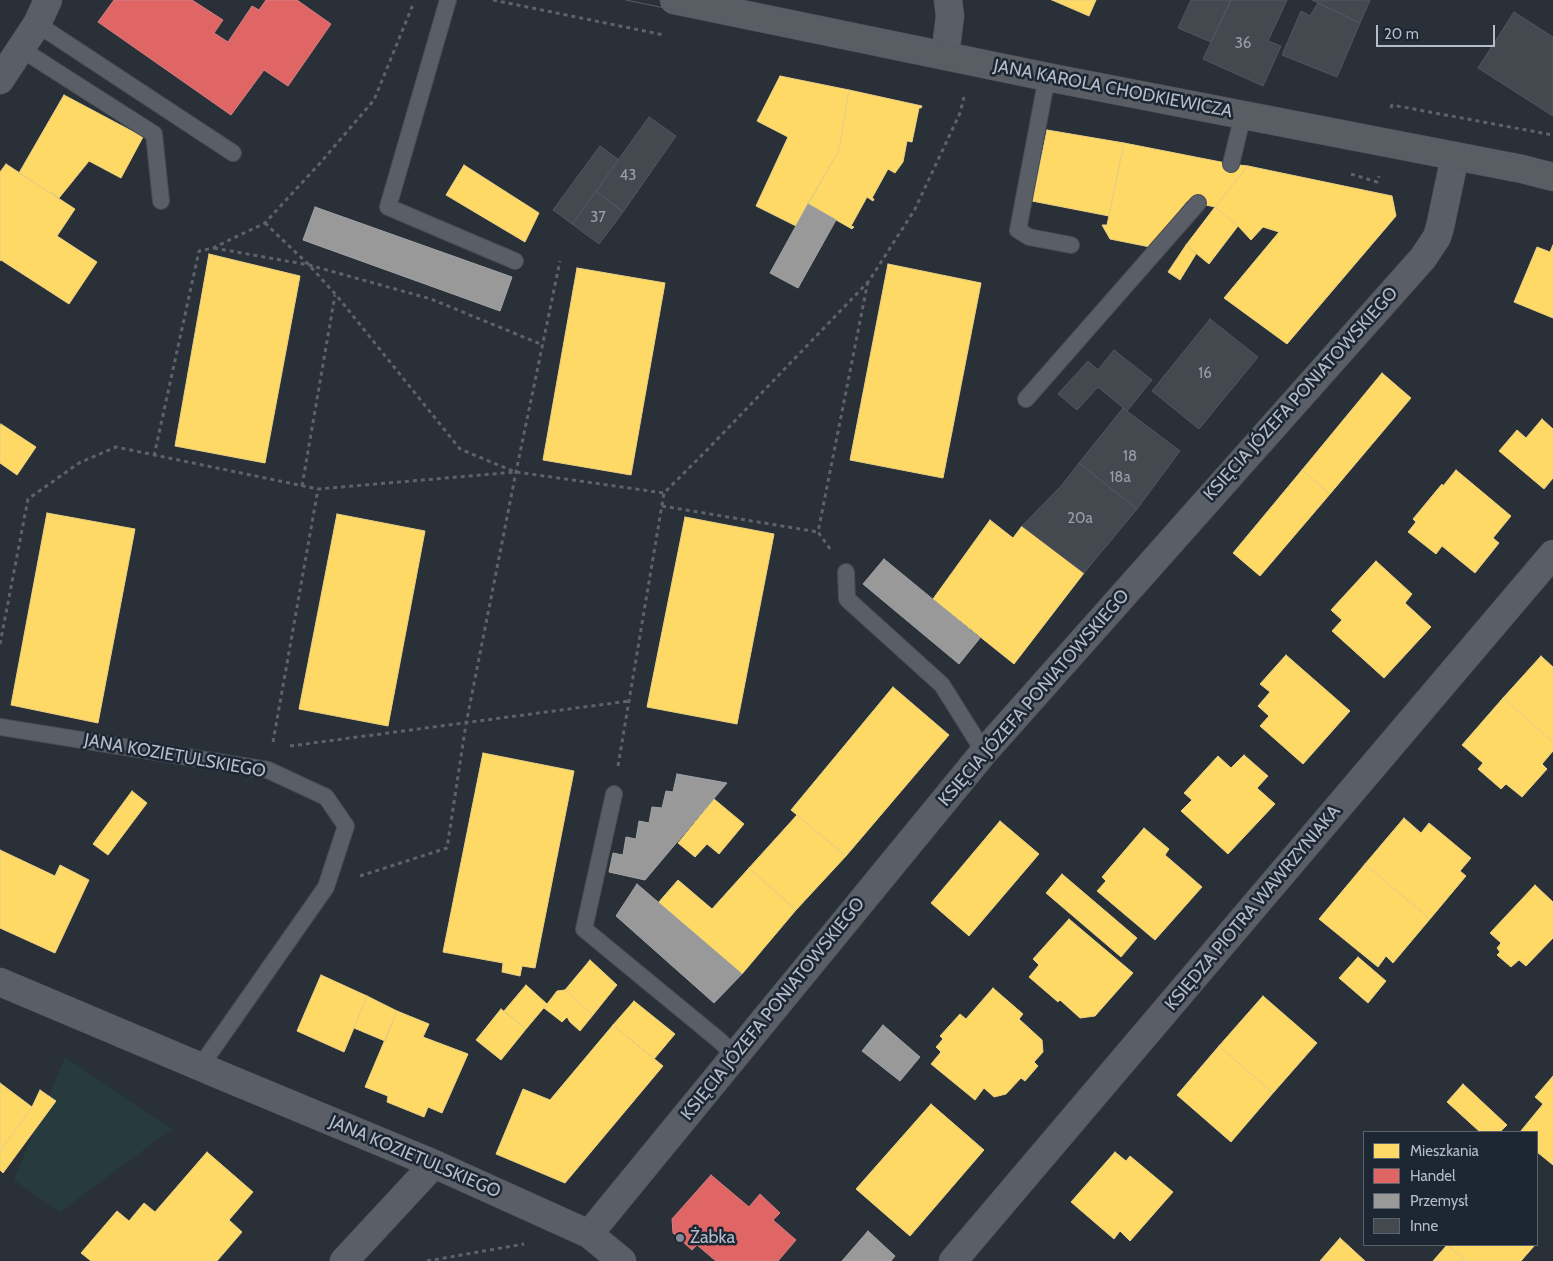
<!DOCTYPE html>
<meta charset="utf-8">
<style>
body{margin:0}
#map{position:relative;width:1553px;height:1261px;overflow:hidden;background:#2a3038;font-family:Cabin,sans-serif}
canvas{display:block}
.legend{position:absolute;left:1363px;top:1131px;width:175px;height:115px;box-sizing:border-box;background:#1d2633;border:1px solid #59626f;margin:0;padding:6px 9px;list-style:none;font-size:15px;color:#b4bcc9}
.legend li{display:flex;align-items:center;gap:10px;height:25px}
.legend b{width:25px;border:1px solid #59626f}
.scale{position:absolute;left:1376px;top:25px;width:119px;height:22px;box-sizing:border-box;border:2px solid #b4bcc9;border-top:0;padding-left:6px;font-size:15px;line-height:18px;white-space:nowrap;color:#b4bcc9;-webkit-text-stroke:4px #1d2633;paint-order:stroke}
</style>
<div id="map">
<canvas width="1553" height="1261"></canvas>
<ul class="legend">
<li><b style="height:14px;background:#ffd966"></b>Mieszkania</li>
<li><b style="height:14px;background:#e06666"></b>Handel</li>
<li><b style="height:14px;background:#999"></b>Przemysł</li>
<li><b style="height:14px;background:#444950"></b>Inne</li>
</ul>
<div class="scale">20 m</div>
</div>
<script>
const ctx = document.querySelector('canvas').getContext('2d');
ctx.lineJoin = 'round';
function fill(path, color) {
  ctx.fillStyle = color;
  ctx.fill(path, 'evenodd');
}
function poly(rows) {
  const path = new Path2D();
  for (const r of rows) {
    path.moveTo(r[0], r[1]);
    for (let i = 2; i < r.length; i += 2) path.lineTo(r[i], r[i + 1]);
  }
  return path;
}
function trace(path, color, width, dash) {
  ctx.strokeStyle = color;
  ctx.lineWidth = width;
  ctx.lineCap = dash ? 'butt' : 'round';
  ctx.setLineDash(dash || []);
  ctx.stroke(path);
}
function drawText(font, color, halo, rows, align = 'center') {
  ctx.font = font + ' Cabin,sans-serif';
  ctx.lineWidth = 5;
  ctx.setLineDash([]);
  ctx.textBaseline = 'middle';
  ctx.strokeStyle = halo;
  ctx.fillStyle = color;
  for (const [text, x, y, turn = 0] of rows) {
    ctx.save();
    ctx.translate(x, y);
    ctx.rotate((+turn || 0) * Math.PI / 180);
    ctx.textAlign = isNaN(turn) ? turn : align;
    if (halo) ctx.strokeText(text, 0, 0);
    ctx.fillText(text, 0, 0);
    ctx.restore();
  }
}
const green = poly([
 [65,1057,172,1129,60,1212,14,1180]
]);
const homes = poly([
 [1052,0,1096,0,1089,16,1052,0],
 [780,76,849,90,839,150,796,226,756,206,788,137,757,121,780,76],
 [849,90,922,106,921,108,919,108,912,142,907,141,903,162,895,173,888,169,872,198,874,199,873,201,867,197,851,226,854,227,852,229,808,204,839,150,849,90],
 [64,95,143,137,121,178,89,161,59,198,19,173,64,95],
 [1047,130,1124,143,1109,216,1032,201,1047,130],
 [1124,143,1231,164,1248,166,1215,207,1187,201,1150,247,1110,239,1102,225,1107,225,1124,143],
 [6,164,75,209,57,236,97,262,69,304,1,260,0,261,0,172,6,164],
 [464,165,539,213,525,242,446,195,464,165],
 [1248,166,1392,196,1396,216,1287,344,1224,298,1279,232,1263,227,1251,240,1238,226,1215,207,1248,166],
 [1215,207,1238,226,1209,264,1186,245,1215,207],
 [1186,245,1196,254,1180,280,1168,272,1186,245],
 [1553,245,1553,318,1514,302,1537,247,1550,252,1553,245],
 [209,254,300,276,265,463,175,446,209,254],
 [888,264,981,283,943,478,850,460,888,264],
 [577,268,665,283,631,475,543,460,577,268],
 [1382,373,1411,398,1330,494,1302,470,1382,373],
 [1542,419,1553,429,1553,478,1544,489,1499,451,1517,430,1526,438,1542,419],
 [1,424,36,447,17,475,0,463,0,426,1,424],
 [1302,470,1330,494,1260,576,1233,553,1302,470],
 [1456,470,1511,516,1493,538,1499,543,1475,573,1442,546,1436,554,1408,532,1416,522,1413,519,1442,484,1443,486,1456,470],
 [47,513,135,529,98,723,11,705,47,513],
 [337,514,425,531,388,726,299,709,337,514],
 [685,517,774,534,737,724,647,707,685,517],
 [990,520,1013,538,1022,526,1084,573,1014,664,933,599,990,520],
 [1376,561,1412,594,1405,603,1431,627,1384,678,1332,631,1342,620,1331,610,1376,561],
 [1286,655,1350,711,1303,764,1260,726,1269,716,1258,706,1270,692,1260,684,1286,655],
 [1541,656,1553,667,1553,742,1503,698,1541,656],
 [893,687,949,735,846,856,791,810,893,687],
 [1503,698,1553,742,1553,751,1542,764,1547,769,1522,797,1506,784,1501,789,1478,769,1483,763,1462,745,1503,698],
 [483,753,574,771,535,968,522,966,520,976,502,972,503,963,443,952,483,753],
 [1244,755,1268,776,1257,788,1275,804,1228,854,1181,811,1192,800,1184,793,1218,756,1231,768,1244,755],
 [132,791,147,803,108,855,93,844,132,791],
 [714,799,744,824,719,854,707,844,695,857,678,843,714,799],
 [797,815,846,856,796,910,749,868,797,815],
 [1404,818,1421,833,1429,823,1471,858,1460,871,1466,876,1430,919,1365,864,1404,818],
 [1000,821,1039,854,969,936,931,903,1000,821],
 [1144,828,1169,849,1165,855,1202,887,1155,940,1097,891,1106,881,1102,877,1144,828],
 [0,850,55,876,60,865,89,880,55,953,0,928,0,850],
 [1365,864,1430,919,1393,963,1386,956,1378,967,1319,919,1365,864],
 [749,868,796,910,742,974,658,903,678,880,712,909,749,868],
 [1062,874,1137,938,1121,957,1046,893,1062,874],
 [1535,885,1553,902,1553,938,1526,966,1519,960,1511,967,1497,955,1500,952,1497,948,1501,943,1490,933,1535,885],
 [1069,919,1133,973,1095,1016,1080,1018,1060,1000,1058,1002,1029,977,1039,965,1033,959,1069,919],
 [1358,957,1386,981,1368,1003,1339,978,1358,957],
 [590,960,617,985,593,1015,565,990,590,960],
 [321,975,367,996,344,1052,297,1031,321,975],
 [526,985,547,1004,526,1029,504,1011,526,985],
 [993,988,1023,1014,1019,1019,1042,1040,1043,1052,1034,1062,1038,1066,1025,1081,1021,1078,1006,1094,994,1097,984,1088,975,1100,931,1064,941,1052,936,1047,943,1039,940,1036,960,1014,966,1019,993,988],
 [565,990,593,1015,580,1031,570,1022,567,1017,562,1022,544,1008,557,991,565,990],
 [367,996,397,1011,385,1041,354,1028,367,996],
 [1263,996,1317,1043,1273,1093,1219,1046,1263,996],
 [634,1001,675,1034,654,1059,613,1025,634,1001],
 [501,1009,526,1029,501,1060,476,1040,501,1009],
 [397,1011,429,1024,423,1037,468,1054,442,1113,428,1107,424,1117,387,1102,388,1096,365,1087,397,1011],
 [613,1025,663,1066,565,1183,496,1154,523,1089,550,1100,613,1025],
 [1219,1046,1273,1093,1231,1142,1177,1095,1219,1046],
 [1553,1076,1553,1165,1537,1152,1537,1132,1520,1132,1543,1104,1535,1097,1553,1076],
 [0,1083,32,1107,0,1151,0,1083],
 [1463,1084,1507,1125,1500,1132,1480,1132,1447,1102,1463,1084],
 [40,1090,56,1101,3,1173,0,1170,0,1151,32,1107,40,1090],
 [931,1104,984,1150,910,1236,856,1189,931,1104],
 [207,1152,253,1192,229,1220,242,1232,217,1261,91,1261,81,1253,117,1211,129,1221,144,1203,155,1212,207,1152],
 [1115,1152,1126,1161,1130,1156,1173,1192,1130,1241,1120,1231,1114,1239,1071,1202,1115,1152],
 [1340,1238,1365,1261,1320,1261,1340,1238],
 [1447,1245,1466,1261,1433,1261,1447,1245],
 [1447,1245,1535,1245,1521,1261,1466,1261,1447,1245]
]);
const shops = poly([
 [114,0,192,0,223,20,214,33,228,42,252,6,259,10,266,0,297,0,331,24,288,86,264,70,231,115,98,22,114,0],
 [711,1175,749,1207,760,1194,780,1213,773,1220,796,1240,778,1261,716,1261,697,1245,692,1250,673,1233,672,1219,711,1175]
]);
const industry = poly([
 [808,204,836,220,798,288,770,273,808,204],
 [315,207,512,277,500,311,303,240,315,207],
 [884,559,980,638,959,664,863,584,884,559],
 [677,774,727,783,645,880,609,872,613,853,623,855,626,837,636,839,639,821,649,823,652,807,662,808,666,791,673,792,677,774],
 [637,884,742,974,714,1003,616,916,637,884],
 [883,1025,920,1057,900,1081,862,1051,883,1025],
 [868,1231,895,1256,891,1261,842,1261,868,1231]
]);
const building = poly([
 [1191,0,1231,0,1211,42,1178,28,1191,0],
 [1231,0,1287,0,1268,41,1281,46,1263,86,1203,59,1231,0],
 [1312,0,1370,0,1360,23,1312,0],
 [1318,3,1360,23,1337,77,1282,55,1301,11,1310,16,1318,3],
 [1514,12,1553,37,1553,116,1478,68,1514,12],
 [649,117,676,136,623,212,596,191,649,117],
 [600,146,619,160,572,224,553,210,600,146],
 [596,191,623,212,599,244,572,224,596,191],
 [1210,319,1258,357,1199,429,1152,391,1210,319],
 [1114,350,1152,380,1127,411,1098,387,1077,410,1058,394,1088,361,1098,370,1114,350],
 [1123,408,1180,451,1137,509,1079,463,1123,408],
 [1079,463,1137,509,1084,573,1022,526,1062,485,1079,463]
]);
const path = poly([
 [493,0,664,35],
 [1391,108,1392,105,1553,135],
 [1351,174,1377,182,1379,176],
 [265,223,309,265,337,296,460,449,515,472],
 [214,248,309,265,431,299,543,345],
 [154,456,199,251,213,248,265,223,321,162,374,100,414,2],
 [302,486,335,295],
 [662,506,818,532],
 [830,549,818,532,868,281],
 [0,644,28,499,79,463,116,447,318,489,516,472,664,493,706,451,869,281,915,209,960,113,964,97],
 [273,742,318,489],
 [290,746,629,701],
 [618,766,664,493],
 [360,876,447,848,466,724,516,472,560,261],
 [427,1261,524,1244]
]);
const lane = poly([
 [448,0,388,207,515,261],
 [37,24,233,153],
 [21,49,154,134,161,201],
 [1047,77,1018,230,1029,237,1071,245],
 [1231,164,1243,115],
 [1026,399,1198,203],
 [846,572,847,599,942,685,984,752],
 [0,727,268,770,326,797,346,826,326,887,200,1067],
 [614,794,584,929,720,1041,735,1056]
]);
const street = poly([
 [945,56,950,16,948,0],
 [0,80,37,24,48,0],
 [0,982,220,1075,434,1164,589,1234,622,1261],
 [589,1234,984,752,1423,258,1437,237,1440,227,1455,156],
 [344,1261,434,1164],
 [953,1261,1553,554]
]);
const secondary = poly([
 [674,0,1047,77,1522,169,1553,177]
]);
const tram = poly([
 [626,0,1143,107,1383,152,1553,187],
 [728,0,1049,67,1458,146,1553,166]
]);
const markers = [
 [680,1238,5,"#848b96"]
];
const numberNames = [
 ["36",1243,44],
 ["43",628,176],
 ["37",598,218],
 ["16",1205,374],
 ["18",1130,457],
 ["18a",1120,478],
 ["20a",1080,519]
];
const streetNames = [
 ["JANA KAROLA CHODKIEWICZA",1113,89,11],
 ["KSIĘCIA JÓZEFA PONIATOWSKIEGO",1301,394,-48],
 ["KSIĘCIA JÓZEFA PONIATOWSKIEGO",1034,698,-49],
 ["JANA KOZIETULSKIEGO",175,756,10],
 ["KSIĘDZA PIOTRA WAWRZYNIAKA",1253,908,-50],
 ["KSIĘCIA JÓZEFA PONIATOWSKIEGO",773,1009,-51],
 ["JANA KOZIETULSKIEGO",415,1157,23]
];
const poiNames = [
 ["Żabka",690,1238]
];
fill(green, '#273a3e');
fill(homes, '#ffd966');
trace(homes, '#e8d084', 1);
fill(shops, '#e06666');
trace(shops, '#d38084', 1);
fill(industry, '#999');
trace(industry, '#a1a4a7', 1);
fill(building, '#444950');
trace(building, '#52575f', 1);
trace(lane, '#484c53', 18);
trace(street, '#484c53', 29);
trace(secondary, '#484c53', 29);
trace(path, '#5d636a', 3, [4, 4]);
trace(lane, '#5a5e66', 16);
trace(street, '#5a5e66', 28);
trace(secondary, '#595d64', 28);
trace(tram, '#595d64', 1);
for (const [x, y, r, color] of markers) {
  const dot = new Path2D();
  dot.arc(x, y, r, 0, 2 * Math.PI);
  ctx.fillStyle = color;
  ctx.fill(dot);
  trace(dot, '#1d2633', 2);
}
drawText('15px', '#989fab', null, numberNames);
drawText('18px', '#b4bcc9', '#1d2633', streetNames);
drawText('18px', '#b4bcc9', '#1d2633', poiNames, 'left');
</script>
